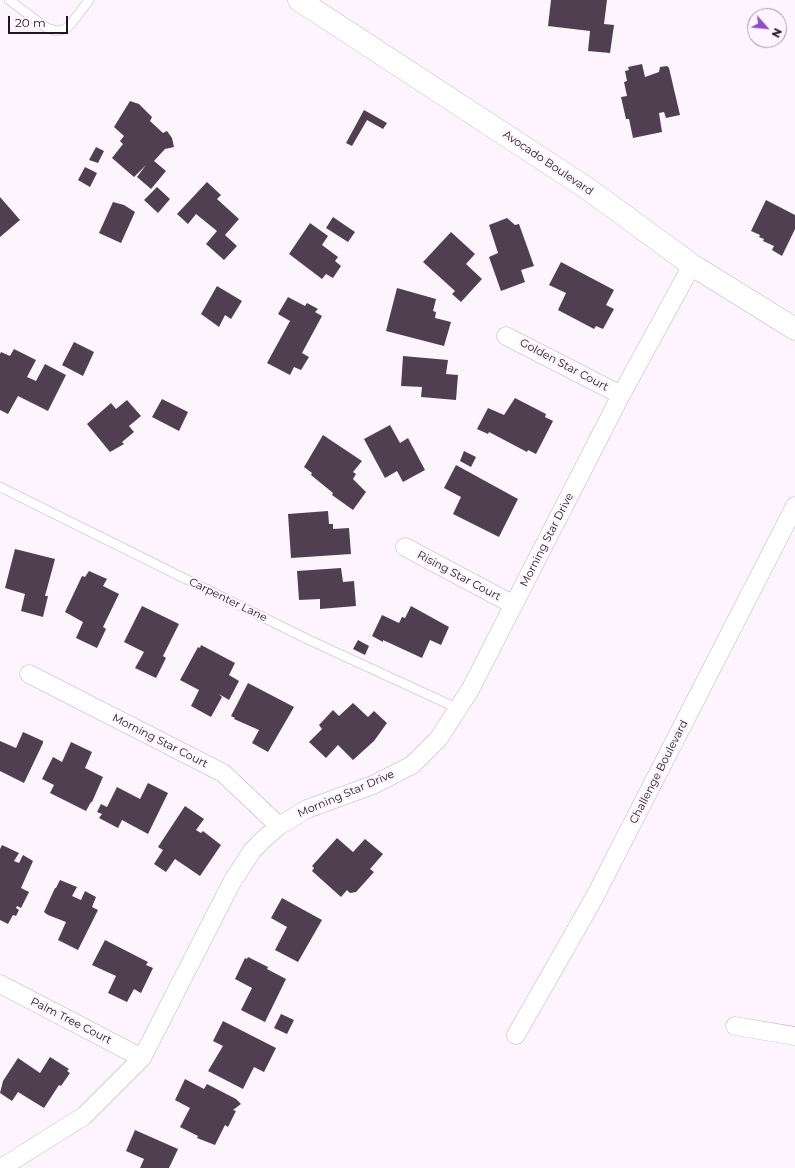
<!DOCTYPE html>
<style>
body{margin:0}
#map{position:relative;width:795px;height:1168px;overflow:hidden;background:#fdf4fd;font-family:Montserrat,sans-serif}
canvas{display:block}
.north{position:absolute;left:747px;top:8px;width:40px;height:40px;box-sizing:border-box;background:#fdf4fd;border:1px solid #a49ca4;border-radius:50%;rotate:117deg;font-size:11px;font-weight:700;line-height:16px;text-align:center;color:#1f171f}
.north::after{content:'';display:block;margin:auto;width:14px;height:18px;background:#8e4ec4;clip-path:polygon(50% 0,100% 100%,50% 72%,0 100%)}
.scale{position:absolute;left:8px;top:16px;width:60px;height:18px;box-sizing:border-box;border:2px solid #1f171f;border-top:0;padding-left:5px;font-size:12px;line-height:14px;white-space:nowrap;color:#1f171f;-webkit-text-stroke:3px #fdf4fd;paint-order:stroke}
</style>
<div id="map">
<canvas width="795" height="1168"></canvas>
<div class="north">N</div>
<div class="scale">20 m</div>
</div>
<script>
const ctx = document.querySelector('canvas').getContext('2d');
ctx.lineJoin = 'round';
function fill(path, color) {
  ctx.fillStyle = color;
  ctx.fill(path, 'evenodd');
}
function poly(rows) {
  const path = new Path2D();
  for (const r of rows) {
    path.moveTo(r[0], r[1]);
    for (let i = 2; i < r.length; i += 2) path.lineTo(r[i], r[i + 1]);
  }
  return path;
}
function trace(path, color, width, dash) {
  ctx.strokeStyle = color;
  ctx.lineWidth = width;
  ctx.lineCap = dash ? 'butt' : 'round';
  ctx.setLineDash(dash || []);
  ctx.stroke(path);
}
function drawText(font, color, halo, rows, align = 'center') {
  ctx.font = font + ' Montserrat,sans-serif';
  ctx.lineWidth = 4;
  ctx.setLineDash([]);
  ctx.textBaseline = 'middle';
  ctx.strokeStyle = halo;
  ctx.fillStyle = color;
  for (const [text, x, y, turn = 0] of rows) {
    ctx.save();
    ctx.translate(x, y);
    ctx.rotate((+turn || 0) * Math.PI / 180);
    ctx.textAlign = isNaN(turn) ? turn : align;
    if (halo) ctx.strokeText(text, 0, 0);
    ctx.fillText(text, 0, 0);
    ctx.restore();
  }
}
const building = poly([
 [551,0,607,0,604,24,614,25,610,53,588,51,590,31,548,26],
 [642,64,645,77,659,72,660,67,667,66,669,68,680,115,666,118,664,112,659,113,662,132,633,138,629,119,626,119,621,97,627,96,624,82,627,81,625,71,629,70,628,67],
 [130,101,139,104,152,117,150,121,163,133,167,131,172,138,174,147,165,149,154,161,166,171,151,189,137,177,146,165,134,177,112,158,123,144,120,141,124,136,114,127],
 [364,110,387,123,383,129,367,120,352,146,346,143],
 [96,147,104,151,98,163,89,160],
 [85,167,97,173,90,187,78,180],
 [207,182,221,195,217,199,239,219,225,235,237,246,224,260,206,244,217,231,196,214,188,224,177,214],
 [157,187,170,199,158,213,144,200],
 [0,197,20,220,0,237],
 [766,200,795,215,795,229,782,256,772,250,774,246,763,241,764,239,759,237,760,235,751,231],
 [113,202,124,205,135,212,121,243,99,233],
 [333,217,355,232,348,242,326,228],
 [507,218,515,225,519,224,534,266,521,270,525,282,501,291,489,257,498,253,489,225],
 [310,223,328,236,322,245,338,257,335,261,341,266,333,278,326,274,322,279,289,254],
 [451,232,475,254,466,264,482,279,461,302,452,294,455,291,423,262],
 [561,262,614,290,606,305,614,309,603,329,596,326,594,329,558,310,566,293,549,285],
 [217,286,242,301,231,319,225,315,219,327,201,314],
 [397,288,436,299,433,311,436,312,435,318,451,322,444,346,386,331],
 [288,297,305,306,307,303,318,309,315,312,322,316,302,353,309,357,301,370,294,367,290,375,267,363,290,321,278,314],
 [74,342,94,352,83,376,62,365],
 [14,349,36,360,27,377,36,381,45,364,66,375,48,411,18,396,8,414,0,410,0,354,1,352,10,356],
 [403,356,448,360,446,374,458,375,456,400,421,397,422,387,401,386],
 [515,398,546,414,545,417,553,421,536,454,528,450,527,452,489,432,488,434,477,429,488,408,504,415],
 [162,399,188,412,179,431,152,417],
 [127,400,141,416,129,426,134,432,122,442,124,444,110,452,87,424,111,403,116,409],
 [390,425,400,443,408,438,425,470,403,482,397,471,385,478,364,439],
 [323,435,362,461,353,472,356,474,353,479,366,492,353,510,332,495,333,493,311,475,312,473,304,467],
 [464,451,476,457,471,467,460,461],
 [456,465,518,499,499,537,453,514,461,497,444,488],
 [328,511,329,524,333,524,333,529,349,528,351,554,291,558,288,514],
 [15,549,55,559,45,596,48,596,43,617,21,611,25,594,5,588],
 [341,568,343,582,354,581,356,606,320,609,320,599,299,600,297,571],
 [89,571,107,579,103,586,119,594,103,627,106,629,97,648,76,638,83,622,65,612,82,576,85,577],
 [142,606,179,624,163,656,166,658,156,678,135,668,144,652,124,642],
 [411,606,449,627,441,645,430,640,422,658,383,640,383,642,372,636,382,615,399,623,402,617,405,618],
 [358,640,369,646,365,655,353,649],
 [201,645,235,663,229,675,239,681,229,700,219,694,222,697,211,717,191,706,199,690,180,680,198,647,200,648],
 [248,683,294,707,268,752,252,743,259,730,234,719,235,718,231,716],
 [353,703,368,717,374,711,387,723,374,741,353,760,338,745,326,758,309,742,322,729,319,725,333,710,339,716],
 [23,732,43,741,43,743,24,783,0,771,0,741,16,748],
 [71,742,92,752,85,768,103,777,92,802,91,802,86,811,50,793,54,785,42,779,53,757,62,762],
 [148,783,168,793,148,834,122,820,118,828,99,818,102,814,97,812,101,804,107,807,117,787,140,799],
 [185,806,204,819,196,830,201,833,203,831,221,845,200,876,175,859,166,872,154,864,163,850,158,847],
 [337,838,353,852,365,839,383,854,370,869,374,872,356,892,350,893,347,890,341,897,312,871,314,868,312,866],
 [2,845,19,853,14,861,19,863,23,855,33,861,21,888,29,892,21,908,17,906,16,908,19,910,16,916,13,915,8,924,0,920,0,849],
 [60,880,77,887,72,896,81,900,85,891,96,897,92,907,98,910,78,950,58,940,66,922,48,915,44,912,55,888,56,888],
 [282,898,322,920,298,962,275,950,287,927,271,918],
 [105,940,148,962,146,965,153,968,141,993,134,989,127,1002,108,993,116,976,92,965],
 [248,957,268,967,267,969,286,979,265,1022,241,1010,252,988,235,979,245,958,247,959],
 [281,1014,294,1020,287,1034,274,1028],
 [223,1021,276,1048,264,1072,254,1067,243,1089,208,1071,223,1046,213,1041],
 [50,1057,69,1069,67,1071,70,1073,61,1086,59,1085,44,1108,18,1092,12,1101,0,1093,3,1081,18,1058,40,1073],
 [185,1079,204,1089,207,1084,236,1099,241,1104,233,1110,236,1111,228,1127,225,1125,215,1145,197,1138,198,1136,180,1127,190,1108,175,1100],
 [135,1130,178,1149,169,1168,140,1168,144,1159,126,1151]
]);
const lane = poly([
 [9,0,47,28,57,31,65,29,71,24,89,0],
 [0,487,307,639,459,709]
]);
const street = poly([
 [506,336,621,395],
 [405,547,514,605],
 [29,674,223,773,279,826],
 [0,984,142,1058],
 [735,1026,795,1036],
 [516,1035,593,900,795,506],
 [1,1168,84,1116,142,1058,232,882,252,851,265,838,279,826,307,809,373,785,412,765,439,738,470,690,621,395,692,265]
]);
const secondary = poly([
 [299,0,588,189,692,265,795,329]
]);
const streetNames = [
 ["Avocado Boulevard",548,163,34],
 ["Golden Star Court",564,365,28],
 ["Morning Star Drive",547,540,-63],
 ["Rising Star Court",459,576,28],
 ["Carpenter Lane",228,600,26],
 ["Morning Star Court",160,741,27],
 ["Challenge Boulevard",659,772,-63],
 ["Morning Star Drive",346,794,-23],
 ["Palm Tree Court",71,1021,27]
];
fill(building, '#503f51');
trace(lane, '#c4b0c6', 10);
trace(street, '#c4b0c6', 19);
trace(secondary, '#c4b0c6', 23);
trace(lane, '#fff', 9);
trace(street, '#fff', 18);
trace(secondary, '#fff', 22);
drawText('11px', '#1f171f', '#fdf4fd', streetNames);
</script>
